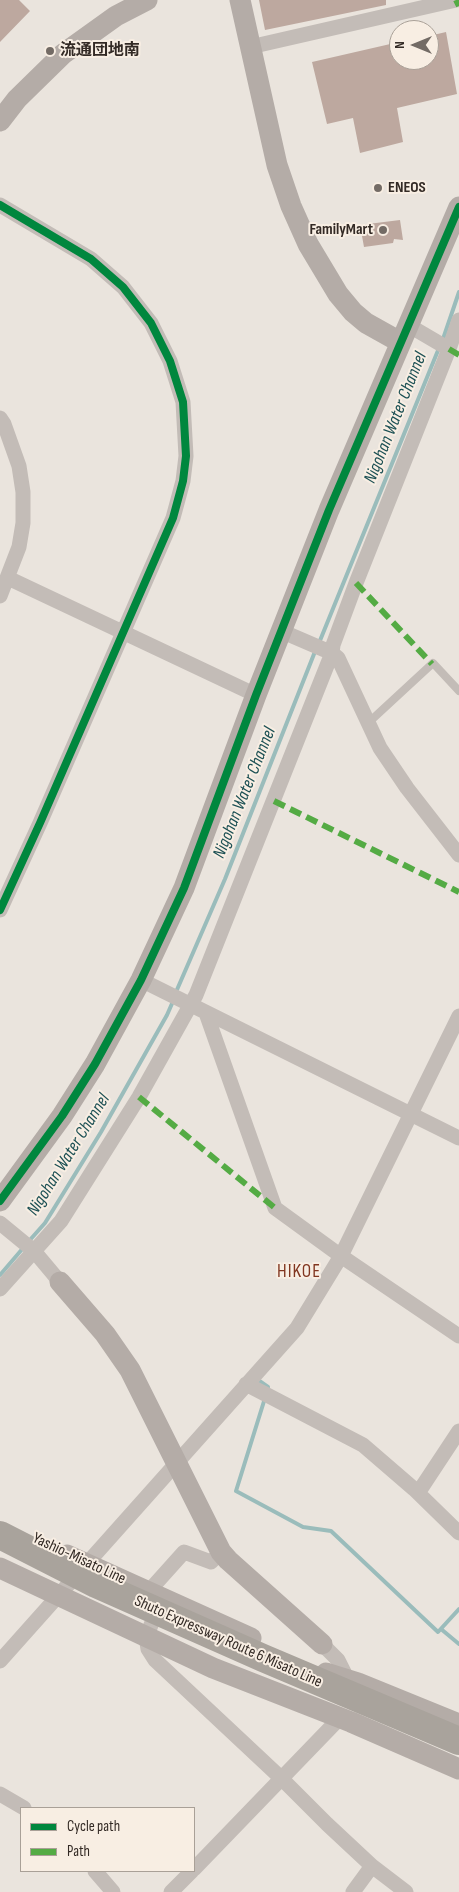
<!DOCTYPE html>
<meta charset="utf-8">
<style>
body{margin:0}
#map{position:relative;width:459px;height:1892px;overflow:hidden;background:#eae4dd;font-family:"Sofia Sans Condensed",sans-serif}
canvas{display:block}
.legend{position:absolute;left:20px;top:1807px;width:175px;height:65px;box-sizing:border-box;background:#f8eee3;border:1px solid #a9a097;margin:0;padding:6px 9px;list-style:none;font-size:15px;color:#332a25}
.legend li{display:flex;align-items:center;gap:10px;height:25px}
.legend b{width:25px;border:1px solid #a9a097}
.north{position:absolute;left:389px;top:20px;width:50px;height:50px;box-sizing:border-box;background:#f8eee3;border:1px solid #a9a097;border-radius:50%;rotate:270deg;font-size:14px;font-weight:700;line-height:20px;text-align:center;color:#332a25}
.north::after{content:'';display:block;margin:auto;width:18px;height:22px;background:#736b65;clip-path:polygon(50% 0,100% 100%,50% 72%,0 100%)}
</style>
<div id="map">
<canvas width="459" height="1892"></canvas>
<ul class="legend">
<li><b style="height:6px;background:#00873e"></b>Cycle path</li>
<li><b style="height:6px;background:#54ab44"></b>Path</li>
</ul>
<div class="north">N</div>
</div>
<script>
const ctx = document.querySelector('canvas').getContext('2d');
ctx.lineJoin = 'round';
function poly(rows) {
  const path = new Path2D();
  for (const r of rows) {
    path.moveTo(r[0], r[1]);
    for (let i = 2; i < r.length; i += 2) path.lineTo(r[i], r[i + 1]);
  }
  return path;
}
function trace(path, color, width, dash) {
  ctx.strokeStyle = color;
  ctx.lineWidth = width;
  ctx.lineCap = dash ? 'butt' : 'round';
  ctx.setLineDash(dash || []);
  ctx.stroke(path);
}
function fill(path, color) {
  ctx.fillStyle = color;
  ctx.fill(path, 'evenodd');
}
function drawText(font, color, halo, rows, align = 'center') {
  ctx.font = font + ' "Sofia Sans Condensed","Noto Sans JP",sans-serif';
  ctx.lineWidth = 4;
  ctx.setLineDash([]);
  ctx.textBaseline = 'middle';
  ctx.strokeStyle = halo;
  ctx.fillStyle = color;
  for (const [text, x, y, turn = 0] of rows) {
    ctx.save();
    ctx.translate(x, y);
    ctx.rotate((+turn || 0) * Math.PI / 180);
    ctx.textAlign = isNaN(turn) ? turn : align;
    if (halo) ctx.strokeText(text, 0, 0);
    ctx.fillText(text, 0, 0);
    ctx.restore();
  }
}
const stream = poly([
 [442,342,459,292],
 [319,643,439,348],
 [176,992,225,879,316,649],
 [29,1241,45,1223,101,1132,167,1015,174,999],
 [0,1275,24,1247],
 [258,1380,268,1387,267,1391],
 [265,1398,236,1491,303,1527,331,1531,438,1632,459,1609],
 [441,1629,459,1644]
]);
const building = poly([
 [0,0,19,0,30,11,0,42],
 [259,0,386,0,386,5,265,30],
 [446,32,457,94,397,108,403,142,360,153,353,118,327,124,312,62,399,42,399,60,429,60,429,36],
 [400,220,403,240,394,239,393,243,364,247,360,225]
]);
const lane = poly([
 [367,724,433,663,459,691]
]);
const street = poly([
 [250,47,456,0],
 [0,205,91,259,123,287,151,323,170,361,183,402,186,456,183,481,173,518,40,823,0,910],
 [408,325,449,349],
 [0,418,4,424,19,466,23,492,23,523,19,547,0,596],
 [8,578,256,695],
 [281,631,332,653,338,658,380,748,407,788,459,855],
 [141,980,459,1138],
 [206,1013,275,1208,341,1256,459,1336],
 [0,1223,34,1251,60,1282],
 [0,1289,61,1221,139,1097,196,995,332,653,333,645,356,583,449,349,459,320],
 [246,1384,363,1445,414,1489,459,1533],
 [418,1493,459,1431],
 [149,1591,184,1552,211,1562,221,1552],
 [159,1606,146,1637,148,1649,155,1660,281,1778,327,1824,372,1866,406,1892],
 [322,1644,338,1660,348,1680],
 [0,1661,297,1328,341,1256,459,1016],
 [0,1794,24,1808],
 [194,1869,335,1723],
 [95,1871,113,1892],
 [171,1892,192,1871],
 [353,1892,372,1866]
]);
const secondary = poly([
 [240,0,277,165,291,206,308,244,338,294,353,312,366,323,400,342],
 [0,121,17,99,63,54,116,16,147,0],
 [0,1201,62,1116,95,1064,141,980,184,888,256,695,329,510,459,207],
 [60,1282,105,1334,130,1370,221,1552,228,1560,322,1644],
 [67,1555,251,1638],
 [0,1568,213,1668,351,1722,459,1769],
 [326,1673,358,1683,459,1724]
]);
const highway = poly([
 [0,1535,96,1584,263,1658,459,1741]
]);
const quiet = poly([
 [456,0,459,6],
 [449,349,459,355],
 [356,583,432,664],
 [274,801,459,892],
 [139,1097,275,1208]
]);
const cycleway = poly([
 [0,205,91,259,123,287,151,323,170,361,183,402,186,456,183,481,173,518,40,823,0,910],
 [0,1201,62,1116,95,1064,141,980,184,888,256,695,329,510,459,207]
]);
const markers = [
 [50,51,5,"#736b65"],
 [378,188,5,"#736b65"],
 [383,230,5,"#736b65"]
];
const poiNames = [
 ["流通団地南",60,51],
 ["ENEOS",388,188],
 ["FamilyMart",373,230,"right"]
];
const streetNames = [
 ["Yashio-Misato Line",79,1559,25],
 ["Shuto Expressway Route 6 Misato Line",228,1642,24]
];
const waterNames = [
 ["Nigohan Water Channel",396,418,-68],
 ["Nigohan Water Channel",245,793,-68],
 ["Nigohan Water Channel",69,1155,-58]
];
const quarterNames = [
 ["HIKOE",299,1272]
];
trace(stream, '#9abcbb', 4);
fill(building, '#bda89f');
trace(lane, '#c3bcb7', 8);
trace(street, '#c3bcb7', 15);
trace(secondary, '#b4aca7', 21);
trace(highway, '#a9a39c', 28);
trace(quiet, '#54ab44', 6, [12, 6]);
trace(cycleway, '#00873e', 8);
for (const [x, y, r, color] of markers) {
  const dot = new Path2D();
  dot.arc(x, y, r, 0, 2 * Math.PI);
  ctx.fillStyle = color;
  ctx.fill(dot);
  trace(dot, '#f8eee3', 2);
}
drawText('bold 16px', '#332a25', '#f8eee3', poiNames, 'left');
drawText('16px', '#332a25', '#f8eee3', streetNames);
drawText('italic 18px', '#1c5054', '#f8eee3', waterNames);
ctx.letterSpacing = '1px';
drawText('19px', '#813620', '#f8eee3', quarterNames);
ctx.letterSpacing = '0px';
</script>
